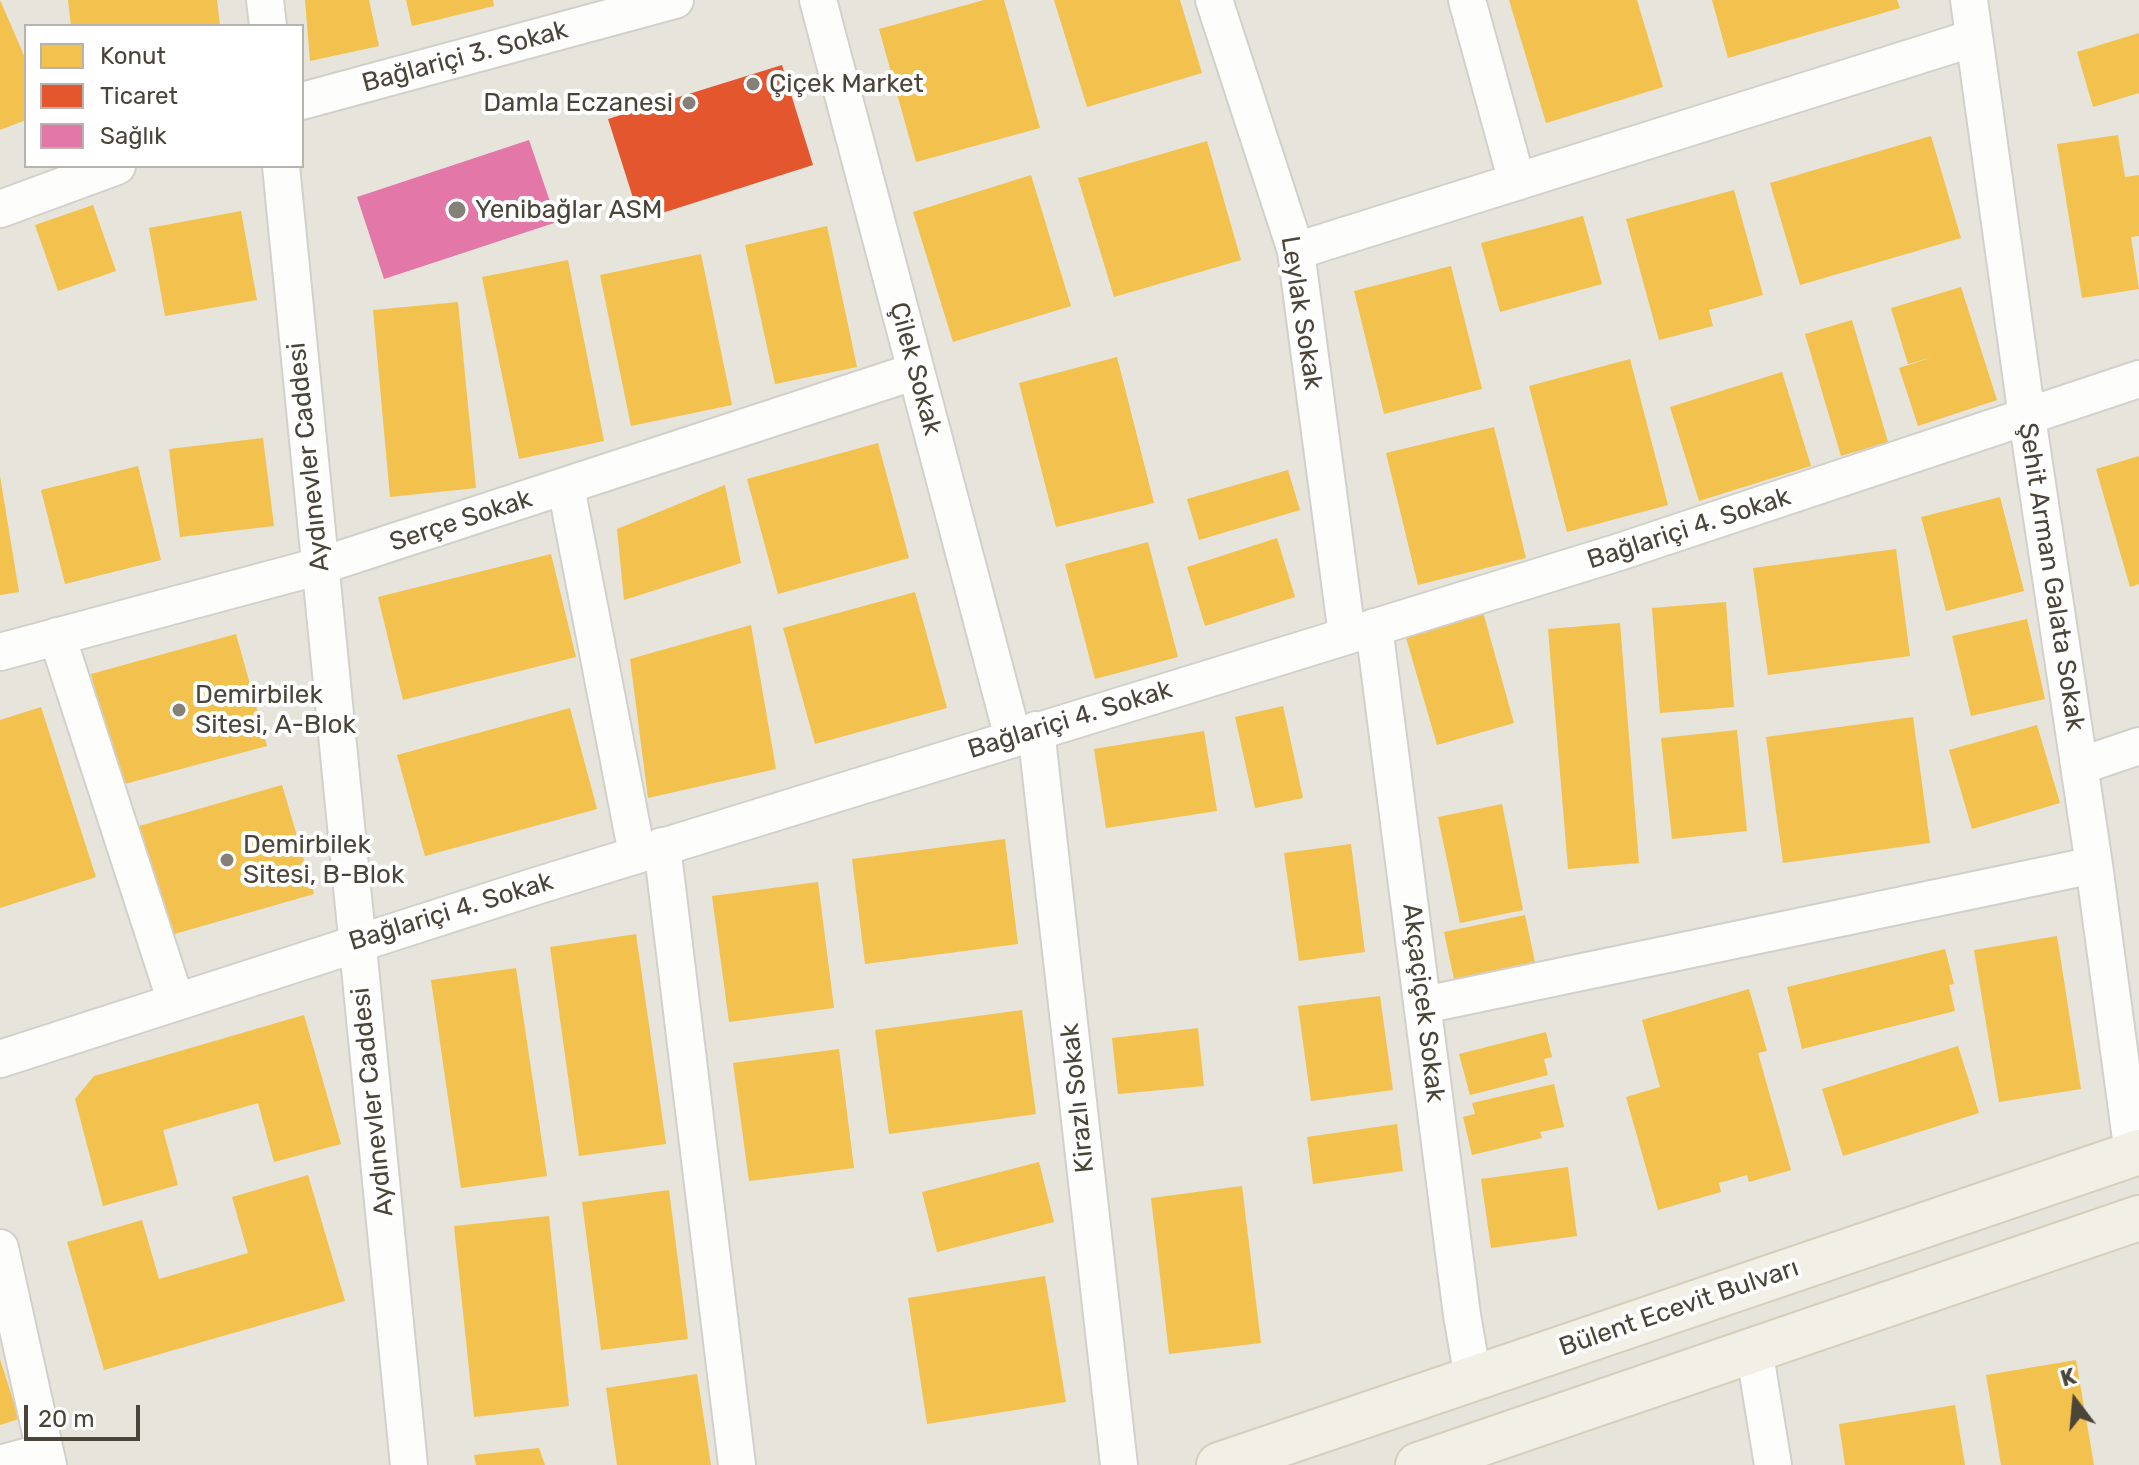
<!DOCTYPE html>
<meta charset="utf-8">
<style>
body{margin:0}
#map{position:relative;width:2139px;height:1465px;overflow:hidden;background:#f4f2ee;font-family:Rubik,sans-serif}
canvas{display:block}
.legend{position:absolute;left:24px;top:24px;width:280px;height:144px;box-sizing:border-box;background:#fff;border:2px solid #b7b4b0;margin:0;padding:10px 14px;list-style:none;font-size:24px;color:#4b4439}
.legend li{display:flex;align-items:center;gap:16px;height:40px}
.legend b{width:40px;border:2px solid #b7b4b0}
.north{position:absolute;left:2035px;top:1361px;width:80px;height:80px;-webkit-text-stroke:6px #fff;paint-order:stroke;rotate:344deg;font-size:22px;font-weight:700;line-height:32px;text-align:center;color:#4b4439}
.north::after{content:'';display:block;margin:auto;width:28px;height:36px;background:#4b4439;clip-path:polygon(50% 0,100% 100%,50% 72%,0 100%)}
.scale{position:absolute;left:24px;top:1405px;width:116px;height:36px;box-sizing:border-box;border:4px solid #4b4439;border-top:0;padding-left:10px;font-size:24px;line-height:28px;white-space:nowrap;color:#4b4439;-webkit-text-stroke:6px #fff;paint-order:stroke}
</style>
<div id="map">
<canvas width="2139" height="1465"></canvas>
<ul class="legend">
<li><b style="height:22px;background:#f2c14e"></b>Konut</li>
<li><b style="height:22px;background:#e4572e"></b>Ticaret</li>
<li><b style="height:22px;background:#e377a8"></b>Sağlık</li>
</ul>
<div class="north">K</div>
<div class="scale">20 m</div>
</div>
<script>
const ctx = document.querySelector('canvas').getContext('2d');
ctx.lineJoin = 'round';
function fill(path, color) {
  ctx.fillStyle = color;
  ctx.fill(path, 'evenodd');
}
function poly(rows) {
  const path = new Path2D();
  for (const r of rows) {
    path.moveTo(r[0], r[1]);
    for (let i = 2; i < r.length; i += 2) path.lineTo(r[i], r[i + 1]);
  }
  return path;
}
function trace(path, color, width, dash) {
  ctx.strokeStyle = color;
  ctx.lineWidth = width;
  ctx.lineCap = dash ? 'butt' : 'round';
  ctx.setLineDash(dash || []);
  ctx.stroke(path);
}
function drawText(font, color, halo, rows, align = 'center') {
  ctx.font = font + ' Rubik,sans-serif';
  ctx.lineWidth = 8;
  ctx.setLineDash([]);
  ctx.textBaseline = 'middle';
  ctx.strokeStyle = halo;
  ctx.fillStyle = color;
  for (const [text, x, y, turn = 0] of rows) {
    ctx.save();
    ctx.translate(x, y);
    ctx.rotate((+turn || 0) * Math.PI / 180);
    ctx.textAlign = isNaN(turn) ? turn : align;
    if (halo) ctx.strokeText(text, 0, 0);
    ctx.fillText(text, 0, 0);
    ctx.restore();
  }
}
const residential = poly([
 [0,0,2139,0,2139,1465,0,1465],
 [26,26,302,26,302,166,26,166]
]);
const homes = poly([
 [0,0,26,60,26,120,0,130],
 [68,0,217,0,220,26,71,26],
 [305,0,369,0,379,46,310,61],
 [406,0,493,0,494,6,412,26],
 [984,0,1004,0,1040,128,916,162,879,29],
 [1054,0,1180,0,1202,73,1087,107],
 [1509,0,1637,0,1663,87,1546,123],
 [1712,0,1897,0,1900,8,1728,58],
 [2139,33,2139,93,2093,107,2077,52],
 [2118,135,2125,177,2139,175,2139,236,2131,237,2139,289,2082,298,2057,144],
 [1931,136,1961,238,1800,285,1770,183],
 [1207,141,1241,260,1114,297,1078,178],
 [1031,175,1071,306,953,342,913,212],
 [1734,190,1763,295,1709,310,1713,326,1659,340,1626,219],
 [93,205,116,271,58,291,35,225],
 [241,211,257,300,165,316,149,228],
 [1583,216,1602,284,1500,312,1481,243],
 [827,226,857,367,775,384,745,245],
 [701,254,732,405,631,426,600,275],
 [568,260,604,441,519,459,482,277],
 [1451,266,1482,389,1384,414,1354,291],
 [1961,287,1997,400,1918,426,1899,368,1933,357,1908,364,1891,308],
 [458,302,476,488,390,497,373,310],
 [1852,320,1888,442,1841,456,1805,334],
 [1117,357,1154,503,1056,527,1019,383],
 [1630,359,1668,505,1567,532,1529,386],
 [1782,372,1811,466,1699,501,1670,407],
 [1494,427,1526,558,1418,585,1386,453],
 [263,438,274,526,180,537,169,449],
 [878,443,909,558,778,594,747,479],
 [2139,456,2139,584,2130,587,2096,469],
 [138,466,161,560,65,584,41,490],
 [1288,470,1300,510,1199,540,1187,499],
 [0,476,19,592,0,595],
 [725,485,741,563,624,600,617,529],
 [2000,497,2024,591,1946,611,1921,517],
 [1277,538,1295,597,1205,626,1187,567],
 [1148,542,1178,657,1095,679,1065,564],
 [1896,549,1910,656,1768,675,1753,568],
 [551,554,576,657,403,700,378,597],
 [915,592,947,708,815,744,783,628],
 [1726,602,1734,707,1660,713,1652,608],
 [1483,612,1514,723,1437,745,1405,634],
 [2027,619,2045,699,1971,716,1952,636],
 [1620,623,1639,863,1568,869,1548,629],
 [751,625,776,769,648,798,630,659],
 [236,634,267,746,121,785,91,674],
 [1283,706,1303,798,1255,808,1235,717],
 [41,707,96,877,0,908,0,720],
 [570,708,597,809,425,856,397,755],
 [1913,717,1930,843,1783,863,1766,737],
 [2037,725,2060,803,1972,829,1949,750],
 [1737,730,1747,831,1672,839,1661,738],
 [1204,731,1217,811,1106,828,1094,749],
 [282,785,314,894,171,935,139,826],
 [1502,804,1523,910,1460,923,1438,817],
 [1005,839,1018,944,865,964,852,859],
 [1351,844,1365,952,1299,961,1284,853],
 [818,882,834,1008,729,1022,712,896],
 [1525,915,1535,962,1454,979,1444,932],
 [636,934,666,1144,579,1156,550,947],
 [2057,936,2081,1089,1999,1102,1974,950],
 [1945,949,1954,984,1949,985,1955,1011,1802,1049,1787,987],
 [516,968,547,1176,461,1188,431,980],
 [1749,989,1767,1051,1758,1053,1791,1170,1749,1182,1747,1175,1719,1183,1721,1192,1658,1210,1626,1097,1660,1087,1642,1020],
 [1380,996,1393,1090,1311,1101,1298,1006],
 [1022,1010,1036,1114,889,1134,875,1030],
 [304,1015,341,1144,274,1162,258,1103,163,1130,178,1185,103,1206,75,1099,94,1076],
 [1198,1028,1204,1086,1118,1094,1112,1038],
 [1546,1032,1552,1057,1544,1059,1548,1075,1470,1095,1459,1054],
 [1958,1046,1979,1113,1843,1156,1822,1089],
 [839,1049,854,1168,749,1181,733,1063],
 [1554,1084,1564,1127,1540,1132,1542,1138,1472,1155,1463,1117,1475,1114,1472,1103],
 [1397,1124,1403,1171,1313,1184,1307,1137],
 [1039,1162,1054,1222,937,1252,922,1192],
 [1568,1167,1577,1236,1491,1248,1481,1179],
 [308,1175,345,1301,104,1370,67,1242,142,1220,159,1279,248,1253,232,1197],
 [1242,1186,1261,1343,1169,1354,1151,1198],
 [669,1190,688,1339,601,1350,582,1202],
 [549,1216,569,1406,474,1417,454,1226],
 [1045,1276,1066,1402,927,1424,908,1298],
 [0,1359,19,1419,0,1425],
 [2076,1360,2094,1465,2001,1465,1986,1375],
 [697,1374,711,1465,617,1465,606,1388],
 [1955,1405,1965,1465,1845,1465,1839,1424],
 [539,1448,545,1465,476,1465,474,1455]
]);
const shops = poly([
 [782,65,813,165,640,220,608,119]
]);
const health = poly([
 [529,140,557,222,384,279,357,197]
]);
const minor = poly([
 [265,0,268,26],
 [818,0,1013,738],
 [1214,0,1296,251,1347,635],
 [1467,0,1517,182],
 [1969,0,2027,417,2094,865,2133,1154],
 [302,101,675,0],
 [281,166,409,1465],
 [0,209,117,166],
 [1296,251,1974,38],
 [566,487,637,854],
 [1374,627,1462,1315,1473,1378],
 [57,636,176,1002],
 [0,652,320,566,916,371],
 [1036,730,1119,1465],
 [2080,766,2139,746],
 [662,846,737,1465],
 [1424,1005,2094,865],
 [0,1059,533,887,1616,553,2139,379],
 [0,1248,48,1465],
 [1754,1349,1773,1465],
 [0,1464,44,1452]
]);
const primary = poly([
 [1219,1465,2139,1152],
 [1418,1465,2139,1218]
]);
const markers = [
 [753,84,8,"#868178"],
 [689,103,8,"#868178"],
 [457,210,10,"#868178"],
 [179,710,8,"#868178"],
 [227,860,8,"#868178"]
];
const streetNames = [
 ["Bağlariçi 3. Sokak",465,57,-15],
 ["Leylak Sokak",1301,313,81],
 ["Çilek Sokak",915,369,75],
 ["Aydınevler Caddesi",309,457,-96],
 ["Serçe Sokak",461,521,-18],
 ["Bağlariçi 4. Sokak",1689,529,-18],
 ["Şehit Arman Galata Sokak",2051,577,81],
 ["Bağlariçi 4. Sokak",1070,720,-17],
 ["Bağlariçi 4. Sokak",451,912,-17],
 ["Akçaçiçek Sokak",1423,1003,83],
 ["Kirazlı Sokak",1078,1098,-96],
 ["Aydınevler Caddesi",373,1102,-96],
 ["Bülent Ecevit Bulvarı",1679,1308,-19]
];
const poiNames = [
 ["Çiçek Market",769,84],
 ["Damla Eczanesi",673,103,"right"],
 ["Yenibağlar ASM",475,210],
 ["Demirbilek",195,695],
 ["Sitesi, A-Blok",195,725],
 ["Demirbilek",243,845],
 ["Sitesi, B-Blok",243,875]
];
fill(residential, '#e7e4dc');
fill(homes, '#f2c14e');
fill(shops, '#e4572e');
fill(health, '#e377a8');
trace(minor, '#d2d0cb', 40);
trace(primary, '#d6cebb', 48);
trace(minor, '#fdfdfc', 36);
trace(primary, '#f2efe6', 44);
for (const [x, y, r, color] of markers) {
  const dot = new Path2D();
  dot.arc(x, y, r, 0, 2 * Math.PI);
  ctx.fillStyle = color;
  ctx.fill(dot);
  trace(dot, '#fff', 3);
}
drawText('26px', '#4b4439', '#fff', streetNames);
drawText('26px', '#4b4439', '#fff', poiNames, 'left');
</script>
